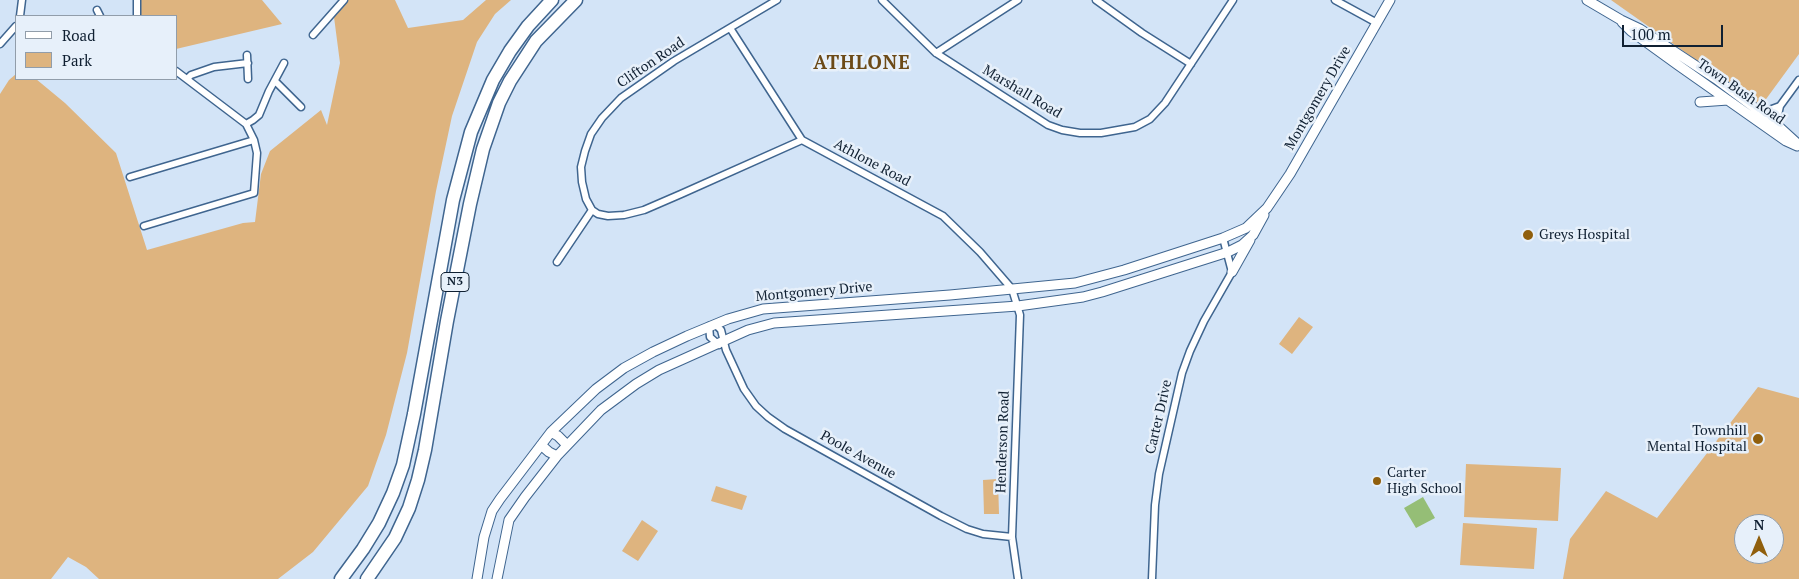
<!DOCTYPE html>
<style>
body{margin:0}
#map{position:relative;width:1799px;height:579px;overflow:hidden;background:#d3e4f7;font-family:"PT Serif",serif}
canvas{display:block}
.legend{position:absolute;left:15px;top:15px;width:162px;height:65px;box-sizing:border-box;background:#e7f0fa;border:1px solid #919daa;margin:0;padding:6px 9px;list-style:none;font-size:15px;color:#102032}
.legend li{display:flex;align-items:center;gap:10px;height:25px}
.legend b{width:25px;border:1px solid #919daa}
.north{position:absolute;left:1734px;top:514px;width:50px;height:50px;box-sizing:border-box;background:#e7f0fa;border:1px solid #919daa;border-radius:50%;rotate:0deg;font-size:14px;font-weight:700;line-height:20px;text-align:center;color:#102032}
.north::after{content:'';display:block;margin:auto;width:18px;height:22px;background:#905f0d;clip-path:polygon(50% 0,100% 100%,50% 72%,0 100%)}
.scale{position:absolute;left:1622px;top:25px;width:101px;height:22px;box-sizing:border-box;border:2px solid #102032;border-top:0;padding-left:6px;font-size:15px;line-height:18px;white-space:nowrap;color:#102032;-webkit-text-stroke:4px #e7f0fa;paint-order:stroke}
</style>
<div id="map">
<canvas width="1799" height="579"></canvas>
<ul class="legend">
<li><b style="height:6px;background:#fff"></b>Road</li>
<li><b style="height:14px;background:#deb47f"></b>Park</li>
</ul>
<div class="north">N</div>
<div class="scale">100 m</div>
</div>
<script>
const ctx = document.querySelector('canvas').getContext('2d');
ctx.lineJoin = 'round';
function fill(path, color) {
  ctx.fillStyle = color;
  ctx.fill(path, 'evenodd');
}
function poly(rows) {
  const path = new Path2D();
  for (const r of rows) {
    path.moveTo(r[0], r[1]);
    for (let i = 2; i < r.length; i += 2) path.lineTo(r[i], r[i + 1]);
  }
  return path;
}
function trace(path, color, width, dash) {
  ctx.strokeStyle = color;
  ctx.lineWidth = width;
  ctx.lineCap = dash ? 'butt' : 'round';
  ctx.setLineDash(dash || []);
  ctx.stroke(path);
}
function drawText(font, color, halo, rows, align = 'center') {
  ctx.font = font + ' "PT Serif",serif';
  ctx.lineWidth = 5;
  ctx.setLineDash([]);
  ctx.textBaseline = 'middle';
  ctx.strokeStyle = halo;
  ctx.fillStyle = color;
  for (const [text, x, y, turn = 0] of rows) {
    ctx.save();
    ctx.translate(x, y);
    ctx.rotate((+turn || 0) * Math.PI / 180);
    ctx.textAlign = isNaN(turn) ? turn : align;
    if (halo) ctx.strokeText(text, 0, 0);
    ctx.fillText(text, 0, 0);
    ctx.restore();
  }
}
const green = poly([
 [138,0,262,0,282,24,176,49,176,16,139,16],
 [344,0,395,0,408,28,463,20,486,0,511,0,495,14,477,42,452,116,436,191,407,353,386,435,368,486,313,552,278,579,99,579,86,567,68,557,51,579,0,579,0,94,9,80,16,74,16,79,36,79,65,103,116,153,147,250,243,223,255,222,261,174,270,151,321,110,327,125,340,63,334,17],
 [1611,0,1799,0,1799,54,1761,106],
 [1299,317,1313,327,1292,354,1279,344],
 [1758,387,1799,398,1799,579,1563,579,1570,539,1606,491,1657,518],
 [1744,524,1774,524,1774,554,1744,554],
 [1466,464,1561,468,1558,521,1464,517],
 [998,479,999,514,984,514,983,480],
 [716,486,747,496,742,510,711,501],
 [642,520,658,531,638,561,622,551],
 [1463,523,1537,528,1534,569,1460,565]
]);
const water = poly([
 [1423,497,1435,518,1416,528,1404,508]
]);
const street = poly([
 [137,0,137,16],
 [777,0,674,61,621,98,602,118,591,134,585,151,581,167,582,182,586,199,592,210,598,214,608,216,624,215,644,210,681,194,802,140],
 [882,0,936,53,1048,125,1062,130,1080,133,1101,133,1135,127,1150,119,1165,103,1233,0],
 [1096,0,1142,33,1191,64],
 [1335,0,1377,23],
 [97,10,100,16],
 [20,16,22,0],
 [730,28,802,140,943,216,980,252,1012,289,1020,315,1012,537,1018,579],
 [313,35,344,0],
 [0,44,16,26],
 [936,53,1018,0],
 [247,55,248,79],
 [187,79,191,75,214,67,248,63],
 [275,81,301,107],
 [1761,113,1780,106],
 [246,124,253,120,259,115,269,91,284,63],
 [1776,124,1780,106,1799,80],
 [130,177,254,140],
 [144,226,254,193,257,153,254,140,246,124,176,71],
 [557,262,592,210],
 [715,324,721,330,726,350,744,389,756,406,768,417,785,429,941,516,967,529,983,534,1012,537],
 [709,326,710,337,719,345],
 [1152,579,1155,505,1159,474,1182,373,1190,351,1204,321,1232,272,1223,238]
]);
const secondary = poly([
 [1587,0,1621,20,1640,29,1716,79,1776,124,1799,145],
 [1622,22,1631,31,1678,65,1786,141,1797,146],
 [1700,102,1728,100],
 [1232,272,1250,240],
 [551,432,558,436,567,445],
 [541,445,549,452,557,456],
 [477,579,484,537,492,511,500,499,551,432,596,389,624,368,653,352,687,336,728,319,763,309,950,295,1075,283,1124,270,1223,238,1246,228,1267,208,1290,174,1390,0],
 [497,579,509,520,525,497,557,456,601,410,636,384,659,370,748,330,774,323,1018,306,1083,297,1102,292,1228,252,1242,245,1253,235,1264,215]
]);
const highway = poly([
 [341,579,363,549,379,523,393,493,403,465,414,414,453,200,471,132,493,80,510,51,528,26,552,0],
 [367,579,395,538,409,508,418,480,425,450,447,321,470,204,483,149,499,103,510,81,536,41,576,0]
]);
const markers = [
 [1528,235,6,"#905f0d"],
 [1758,439,6,"#905f0d"],
 [1377,481,5,"#905f0d"]
];
const shields = [
 [455,282,28]
];
const shieldNames = [
 ["N3",455,282]
];
const streetNames = [
 ["Clifton Road",651,63,-34],
 ["Marshall Road",1022,92,31],
 ["Town Bush Road",1741,92,35],
 ["Montgomery Drive",1318,98,-60],
 ["Athlone Road",872,163,28],
 ["Montgomery Drive",814,292,-5],
 ["Carter Drive",1159,417,-77],
 ["Henderson Road",1003,442,-88],
 ["Poole Avenue",858,455,29]
];
const poiNames = [
 ["Greys Hospital",1539,235],
 ["Townhill",1747,431,"right"],
 ["Mental Hospital",1747,447,"right"],
 ["Carter",1387,473],
 ["High School",1387,489]
];
const districtNames = [
 ["ATHLONE",862,64]
];
fill(green, '#deb47f');
fill(water, '#95be76');
trace(street, '#3f658f', 9);
trace(secondary, '#3f658f', 11);
trace(highway, '#3f658f', 15);
trace(street, '#fff', 6);
trace(secondary, '#fff', 9);
trace(highway, '#fff', 12);
for (const [x, y, r, color] of markers) {
  const dot = new Path2D();
  dot.arc(x, y, r, 0, 2 * Math.PI);
  ctx.fillStyle = color;
  ctx.fill(dot);
  trace(dot, '#e7f0fa', 2);
}
for (const [x, y, w] of shields) {
  const box = new Path2D();
  box.roundRect(x - w / 2, y - 9.5, w, 19, 4);
  ctx.fillStyle = '#e7f0fa';
  ctx.fill(box);
  trace(box, '#102032', 1);
}
drawText('bold 12px', '#102032', null, shieldNames);
drawText('14px', '#102032', '#e7f0fa', streetNames);
drawText('14px', '#102032', '#e7f0fa', poiNames, 'left');
ctx.letterSpacing = '1px';
drawText('bold 19px', '#6c4a17', '#e7f0fa', districtNames);
ctx.letterSpacing = '0px';
</script>
